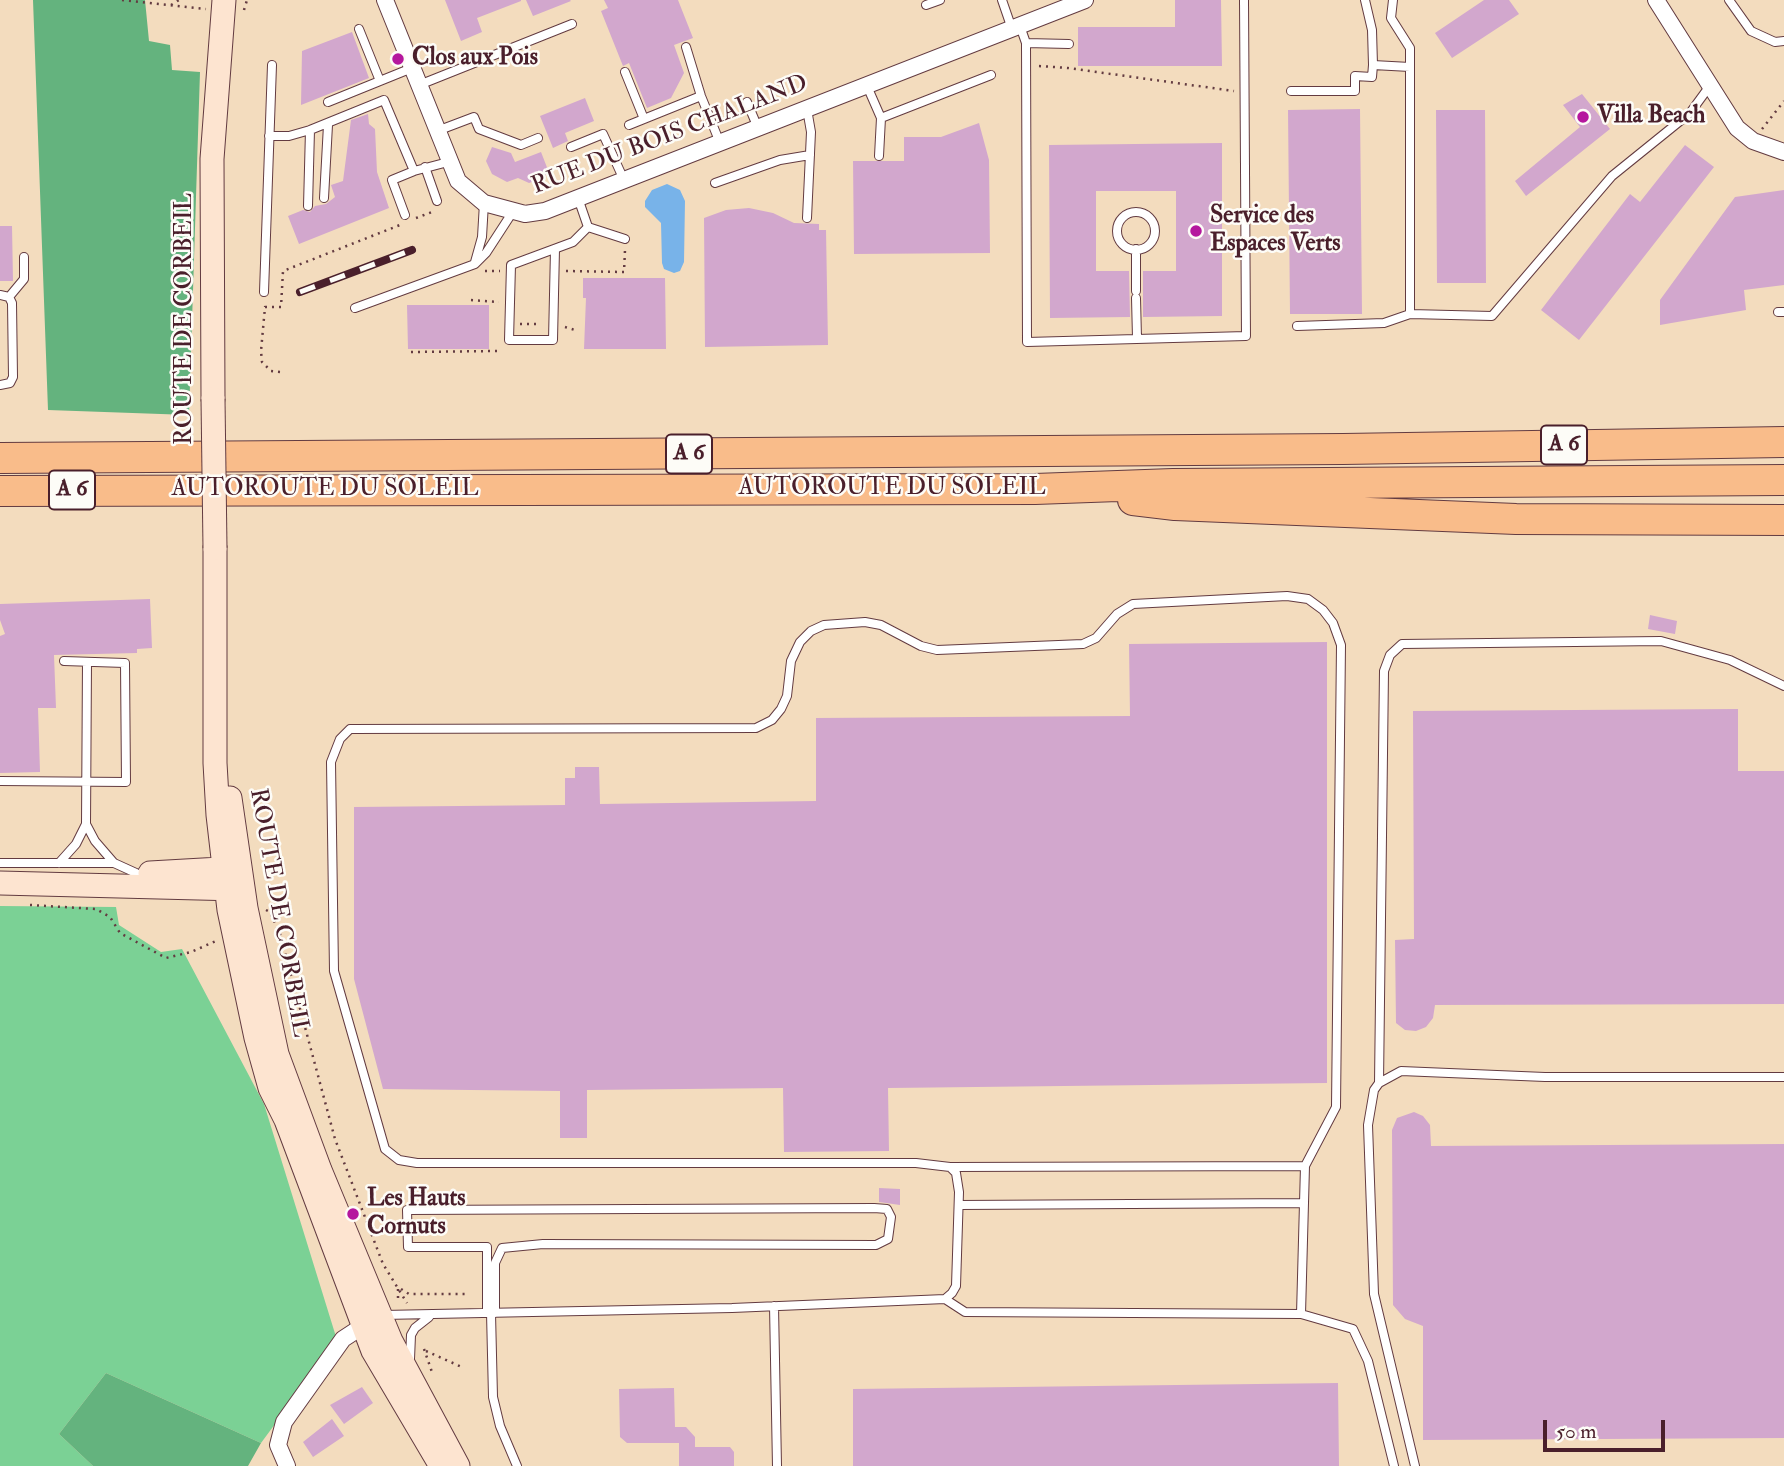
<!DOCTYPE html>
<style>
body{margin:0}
#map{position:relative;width:1784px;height:1466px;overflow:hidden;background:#f3dcbe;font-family:"IM FELL Double Pica",serif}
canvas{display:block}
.scale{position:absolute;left:1543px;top:1420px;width:122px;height:32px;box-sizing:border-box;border:4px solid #4a1f2b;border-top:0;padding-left:9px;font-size:21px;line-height:24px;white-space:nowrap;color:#4a1f2b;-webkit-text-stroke:5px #fdfcf7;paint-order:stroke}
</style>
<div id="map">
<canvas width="1784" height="1466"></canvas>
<div class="scale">50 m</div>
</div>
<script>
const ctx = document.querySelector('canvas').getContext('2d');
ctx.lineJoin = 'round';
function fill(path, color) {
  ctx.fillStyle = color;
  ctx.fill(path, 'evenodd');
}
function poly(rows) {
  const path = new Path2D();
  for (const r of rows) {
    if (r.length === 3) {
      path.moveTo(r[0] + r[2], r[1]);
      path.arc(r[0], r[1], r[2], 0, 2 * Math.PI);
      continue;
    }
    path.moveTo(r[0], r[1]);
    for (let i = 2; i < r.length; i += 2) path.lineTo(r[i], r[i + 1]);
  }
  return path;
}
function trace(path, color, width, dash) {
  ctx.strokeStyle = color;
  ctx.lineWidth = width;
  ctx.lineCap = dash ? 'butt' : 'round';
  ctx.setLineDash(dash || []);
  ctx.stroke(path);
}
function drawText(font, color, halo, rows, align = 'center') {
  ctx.font = font + ' "IM FELL Double Pica",serif';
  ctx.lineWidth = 5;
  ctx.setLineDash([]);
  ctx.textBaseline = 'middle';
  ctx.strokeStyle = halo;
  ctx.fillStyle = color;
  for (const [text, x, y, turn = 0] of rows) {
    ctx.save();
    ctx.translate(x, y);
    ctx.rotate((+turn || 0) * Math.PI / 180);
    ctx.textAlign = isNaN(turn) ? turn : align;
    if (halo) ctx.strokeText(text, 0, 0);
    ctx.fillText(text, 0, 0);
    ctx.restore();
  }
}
const green = poly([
 [0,906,116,907,119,925,161,952,182,949,264,1104,337,1340,261,1443,106,1373,59,1434,93,1466,0,1466]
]);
const forest = poly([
 [33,0,145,0,149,41,170,45,172,70,200,72,189,415,48,410],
 [106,1373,261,1443,248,1466,93,1466,59,1434]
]);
const water = poly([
 [667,184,680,190,685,201,684,262,680,271,674,273,664,269,662,263,661,223,645,207,645,201,652,190]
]);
const building = poly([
 [445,0,521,0,521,1,477,18,482,32,461,41],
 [526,0,570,0,571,1,533,16],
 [604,0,678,0,693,38,674,45,684,73,671,98,647,108,629,63,623,66,601,11,608,8],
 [1175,0,1221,0,1222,66,1078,66,1078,27,1175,27],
 [1484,0,1509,0,1519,14,1452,58,1435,33],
 [352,32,369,78,301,105,302,51],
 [1582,94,1610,129,1526,196,1515,181,1580,127,1563,105],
 [585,98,594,121,565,133,568,141,553,148,540,116],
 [1360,109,1362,314,1290,314,1288,110],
 [1436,110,1485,110,1486,283,1437,283],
 [368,114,369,124,375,129,377,172,389,208,299,244,288,216,303,210,310,212,315,206,326,204,335,197,331,185,343,181,351,120],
 [979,123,989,160,990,253,854,254,853,161,904,161,904,137,941,137],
 [1222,143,1222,316,1143,317,1143,271,1176,271,1176,191,1096,191,1096,271,1129,271,1130,317,1050,318,1049,145],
 [1685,145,1714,167,1579,340,1541,310,1630,194,1640,202],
 [492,147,511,153,515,162,541,152,548,170,544,178,529,183,518,178,507,182,492,174,486,161],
 [1784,190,1784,285,1744,290,1746,310,1660,325,1660,300,1735,197],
 [749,208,773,213,794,223,819,224,819,230,826,230,828,345,705,347,704,218,726,210],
 [0,226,12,226,13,281,0,281],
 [583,278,665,278,666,349,584,349,586,298,583,298],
 [407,305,489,305,489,349,408,349],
 [150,599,152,648,137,649,137,653,54,655,56,708,38,708,40,772,0,773,0,636,5,634,0,620,0,604],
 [1650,615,1677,621,1675,634,1648,629],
 [1327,642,1327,1083,888,1088,889,1151,784,1152,783,1088,587,1090,587,1138,560,1138,560,1091,383,1089,354,979,354,807,565,805,565,778,575,778,575,767,599,767,600,804,816,801,816,718,1130,716,1129,644],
 [1738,709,1738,771,1784,771,1784,1004,1435,1005,1433,1018,1426,1027,1416,1031,1405,1030,1396,1023,1395,940,1414,939,1413,711],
 [1414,1112,1423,1116,1430,1125,1431,1146,1784,1144,1784,1438,1423,1440,1423,1326,1405,1319,1393,1305,1392,1130,1397,1118],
 [879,1188,900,1189,900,1205,879,1202],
 [1338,1383,1339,1466,853,1466,853,1389],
 [362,1387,373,1403,344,1424,330,1405],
 [674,1388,675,1427,686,1427,695,1437,695,1447,730,1447,734,1452,734,1466,679,1466,679,1443,627,1443,620,1437,619,1389],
 [332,1419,344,1436,313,1457,303,1442]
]);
const path = poly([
 [122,0,206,9],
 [171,5,179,0],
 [244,10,247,0],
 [1039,66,1068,68,1234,91],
 [1762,129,1784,101],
 [416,218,432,212],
 [485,271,500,271],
 [566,271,624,272,625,250],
 [471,300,499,302],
 [520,324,541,324],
 [565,327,578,331],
 [411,352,498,351,498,347],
 [280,372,271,371,262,362,261,351,265,307,281,307,283,271,400,225],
 [30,905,96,909,110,917,120,933,166,958,191,952,216,941],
 [266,910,270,912,280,934,335,1139,383,1264,407,1303],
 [401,1289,409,1294,465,1294],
 [398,1298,398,1287],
 [424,1349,433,1375],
 [426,1351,464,1368]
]);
const lane = poly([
 [1002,0,1012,29],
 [1365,0,1372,30,1373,65,1410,67],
 [1393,0,1391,18,1410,48,1410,314,1492,316,1612,176,1690,113,1709,87],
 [1729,0,1751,31,1775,42,1784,41],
 [926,5,940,0],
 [1020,26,1026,43,1027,342,1246,336,1244,0],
 [359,29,380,81],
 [1026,43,1069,44],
 [686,47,701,96,720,143],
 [625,72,644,119],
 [419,85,572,24],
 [867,86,881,118,879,156],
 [1291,91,1355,91,1355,76,1372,77,1373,65],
 [328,102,412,68],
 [747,102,758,128],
 [881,118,991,75],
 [629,125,701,96],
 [437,131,474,117,479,129,521,145,538,138],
 [269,136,289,136,310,130,384,100,414,171,448,162],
 [571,147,603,134,624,180],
 [425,167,437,201],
 [715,183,780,160,810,155],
 [324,198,328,125],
 [578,198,588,227,625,239],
 [308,206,310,130],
 [1136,231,19],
 [405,215,392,180,414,171],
 [807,218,811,132,807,109],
 [555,249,553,340,509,340,511,265,573,242,588,227],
 [1136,249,1136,291],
 [475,262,482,237,484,203],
 [264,292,272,65],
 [0,295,9,297,12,303,13,377,10,383,0,385],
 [9,297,24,279,24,257],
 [1136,298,1137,338],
 [355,308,475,264,486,253,512,213],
 [1778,312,1784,312],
 [1297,326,1384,323,1410,314],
 [87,662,86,824,95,841,114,863,136,873],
 [0,781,126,782,125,663,64,661],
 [0,863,114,863],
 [59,863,76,844,86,824],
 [1379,1083,1384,671,1390,655,1402,644,1661,641,1730,660,1784,686],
 [959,1205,1304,1203],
 [945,1299,965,1312,1301,1314,1305,1166,950,1167],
 [774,1306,777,1466],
 [487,1313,487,1247,408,1247,407,1210,874,1208,887,1209,891,1217,888,1239,876,1245,543,1244,502,1248,495,1263,495,1313],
 [491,1313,493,1397,500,1426,517,1466],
 [1301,1314,1353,1329,1368,1361,1394,1466],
 [383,1315,732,1308,945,1299,952,1293,956,1286,959,1192,956,1173,950,1167,916,1163,417,1163,399,1160,385,1149,334,971,331,762,340,739,350,729,756,728,772,720,781,709,787,696,791,661,800,642,811,631,824,625,865,622,881,625,921,646,937,650,1083,644,1096,638,1117,614,1133,604,1287,596,1308,599,1323,610,1333,623,1341,645,1336,1107,1305,1166],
 [410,1359,411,1335,415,1328,429,1317],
 [1415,1466,1374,1294,1368,1125,1374,1090,1379,1083,1401,1071,1545,1077,1784,1077]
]);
const street = poly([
 [385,0,458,181,484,203,525,214,545,211,1085,0],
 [1656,0,1737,128,1753,141,1784,152],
 [287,1466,278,1445,284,1422,343,1339,372,1320]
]);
const secondary = poly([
 [213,399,212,159,224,0],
 [215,548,215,763,218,815,229,910,256,1038,270,1088,286,1120,373,1351,441,1466],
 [230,798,246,908,277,1054,320,1170,391,1341,458,1466],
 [150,873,238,868],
 [0,883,238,889]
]);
const highway = poly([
 [0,458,1343,449,1784,442],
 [0,491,1035,489,1173,484,1784,480],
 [1133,500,1175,505,1516,519,1784,520]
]);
const rail = poly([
 [300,292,412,250]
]);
const secondaryBridge = poly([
 [213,399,215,548]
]);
const markers = [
 [398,59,7,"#b5179e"],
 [1583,117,7,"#b5179e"],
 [1196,231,7,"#b5179e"],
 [353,1214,7,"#b5179e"]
];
const shields = [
 [1564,445,46],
 [689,454,46],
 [72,490,46]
];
const shieldNames = [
 ["A 6",1564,445],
 ["A 6",689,454],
 ["A 6",72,490]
];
const poiNames = [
 ["Clos aux Pois",412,59],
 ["Villa Beach",1597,117],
 ["Service des",1210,217],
 ["Espaces Verts",1210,245],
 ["Les Hauts",367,1200],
 ["Cornuts",367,1228]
];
const streetNames = [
 ["RUE DU BOIS CHALAND",670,136,-21],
 ["ROUTE DE CORBEIL",186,319,-90],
 ["AUTOROUTE DU SOLEIL",892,489],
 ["AUTOROUTE DU SOLEIL",325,490],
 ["ROUTE DE CORBEIL",278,913,80]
];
fill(green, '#7bd195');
fill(forest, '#64b37e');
fill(water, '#78b3e9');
fill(building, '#d2a7cd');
trace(lane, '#633b41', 10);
trace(street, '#633b41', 18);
trace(secondary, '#633b41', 25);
trace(highway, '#633b41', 32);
trace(path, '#633b41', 2.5, [2, 5]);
trace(lane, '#fff', 8);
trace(street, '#fff', 16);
trace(secondary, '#fde4d0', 23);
trace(highway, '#f9bc8a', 30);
trace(rail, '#4a1f2b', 8);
trace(rail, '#fdfcf7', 5, [16]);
trace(secondaryBridge, '#633b41', 25, []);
trace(secondaryBridge, '#fde4d0', 23);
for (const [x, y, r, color] of markers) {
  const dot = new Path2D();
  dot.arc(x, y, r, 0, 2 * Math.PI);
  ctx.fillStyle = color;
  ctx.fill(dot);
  trace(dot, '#fdfcf7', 2.5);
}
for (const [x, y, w] of shields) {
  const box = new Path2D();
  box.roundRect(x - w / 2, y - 19.5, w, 39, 5);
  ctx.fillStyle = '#fdfcf7';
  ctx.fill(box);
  trace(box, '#4a1f2b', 2);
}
drawText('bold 23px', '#4a1f2b', null, shieldNames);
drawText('bold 24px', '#4a1f2b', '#fdfcf7', poiNames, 'left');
drawText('24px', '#4a1f2b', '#fdfcf7', streetNames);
</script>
